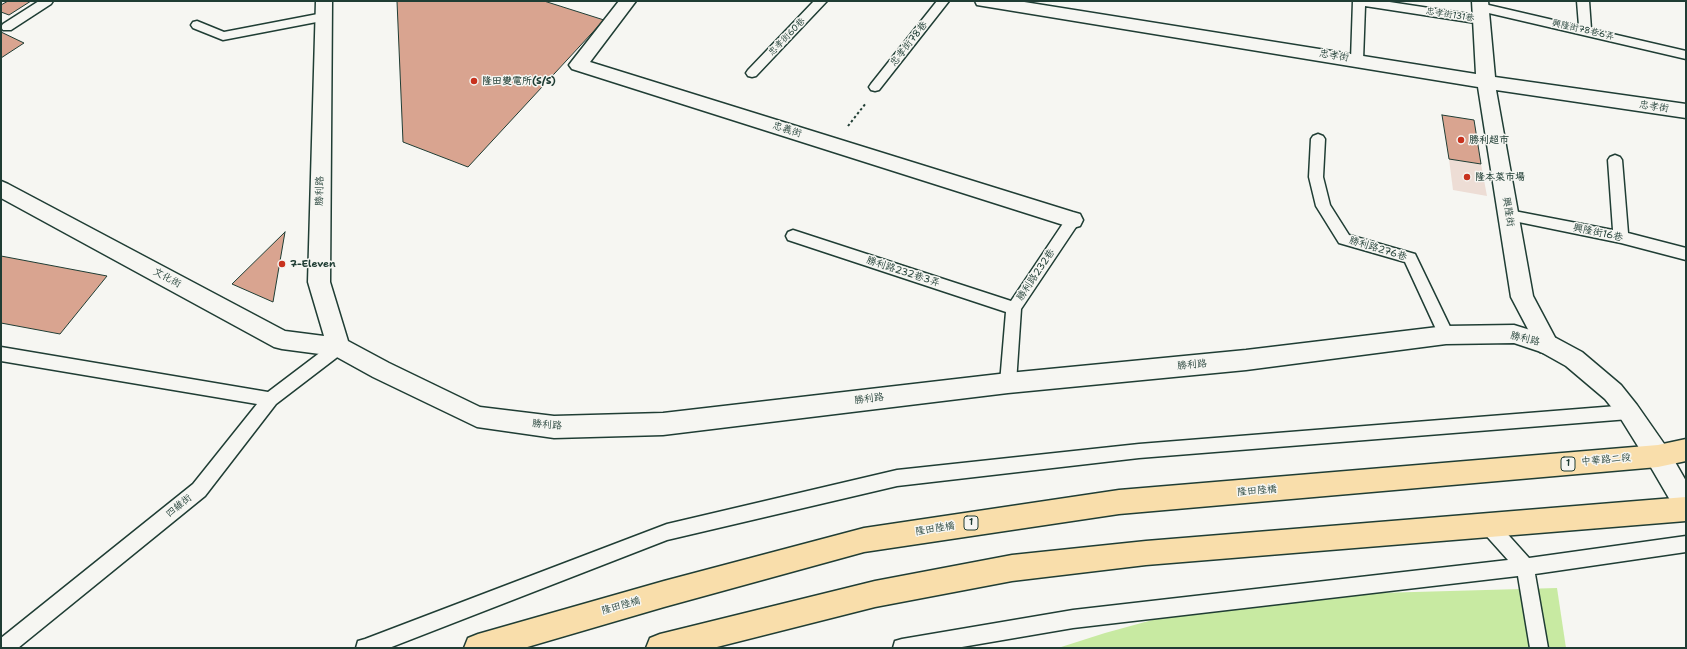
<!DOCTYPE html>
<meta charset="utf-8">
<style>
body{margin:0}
#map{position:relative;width:1687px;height:649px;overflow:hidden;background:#f6f6f2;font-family:"Shantell Sans",sans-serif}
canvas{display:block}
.frame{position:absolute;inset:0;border:2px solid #1f3d34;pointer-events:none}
</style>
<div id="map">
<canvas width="1687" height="649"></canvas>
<div class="frame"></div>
</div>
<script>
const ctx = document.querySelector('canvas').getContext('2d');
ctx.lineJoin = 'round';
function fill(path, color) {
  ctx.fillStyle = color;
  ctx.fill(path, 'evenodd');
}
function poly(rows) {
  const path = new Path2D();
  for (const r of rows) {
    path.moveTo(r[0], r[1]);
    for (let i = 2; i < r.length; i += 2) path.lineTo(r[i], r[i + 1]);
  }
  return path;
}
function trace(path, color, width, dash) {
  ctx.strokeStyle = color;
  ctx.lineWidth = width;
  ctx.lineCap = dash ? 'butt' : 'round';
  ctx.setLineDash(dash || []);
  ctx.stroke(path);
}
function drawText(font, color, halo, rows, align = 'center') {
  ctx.font = font + ' "Shantell Sans","LXGW WenKai TC",sans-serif';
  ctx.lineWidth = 3;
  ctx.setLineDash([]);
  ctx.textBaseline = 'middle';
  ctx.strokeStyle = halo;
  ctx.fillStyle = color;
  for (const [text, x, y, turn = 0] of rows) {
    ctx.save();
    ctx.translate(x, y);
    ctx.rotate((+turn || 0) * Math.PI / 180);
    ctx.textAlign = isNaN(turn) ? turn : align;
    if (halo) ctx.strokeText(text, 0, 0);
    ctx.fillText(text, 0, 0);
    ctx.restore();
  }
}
const built = poly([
 [1449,159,1481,164,1487,196,1453,190]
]);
const green = poly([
 [1557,588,1566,648,1058,648,1105,633,1236,597]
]);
const building = poly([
 [8,1,31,1,9,15,1,12,1,5,8,1],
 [397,1,544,1,604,20,468,167,403,142,397,1],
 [1,32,24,43,1,58,1,32],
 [1442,115,1474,120,1481,164,1449,159,1442,115],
 [285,232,273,302,232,284,285,232],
 [1,256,107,276,60,334,1,323,1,256]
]);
const path = poly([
 [848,126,866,103]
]);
const lane = poly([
 [39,1,53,1,51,4,11,30,3,30,1,27,3,24,39,1],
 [814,1,827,1,756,76,752,77,748,76,746,73,748,70,814,1],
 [937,1,949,1,879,90,875,91,871,90,869,87,871,84,937,1],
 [1353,1,1383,1,1482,16,1486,17,1488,20,1486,23,1482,24,1365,6,1363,60,1361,63,1357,64,1353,63,1351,60,1353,1],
 [1577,1,1589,1,1591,29,1686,51,1686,59,1480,11,1476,10,1474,7,1476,4,1480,3,1579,26,1577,1],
 [323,13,327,14,329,17,327,20,223,40,193,28,191,25,193,22,197,21,224,32,323,13],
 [1318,134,1323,136,1325,139,1323,177,1330,205,1349,235,1415,254,1454,335,1451,340,1446,341,1441,340,1405,262,1339,243,1316,206,1309,177,1311,139,1313,136,1318,134],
 [1615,155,1620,157,1622,160,1628,233,1686,248,1686,260,1621,243,1504,219,1502,215,1504,211,1509,210,1613,230,1608,160,1610,157,1615,155],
 [1073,215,1078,216,1080,220,1078,224,1021,309,1016,383,1014,388,1008,390,1002,388,1000,383,1006,312,788,240,786,236,788,232,793,230,1011,301,1068,216,1073,215],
 [339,341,344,342,347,347,344,352,276,404,205,496,18,648,1,648,1,638,193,484,257,404,1,361,1,347,268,392,334,342,339,341],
 [1629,405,1635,407,1637,412,1635,417,1629,419,1139,458,897,486,667,540,389,648,356,648,358,641,365,639,667,524,897,470,1139,444,1629,405],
 [1488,517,1494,519,1529,558,1686,536,1686,552,1535,574,1548,648,1530,648,1518,576,1073,628,956,648,893,648,895,641,902,639,1073,610,1508,560,1482,531,1479,525,1482,519,1488,517]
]);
const street = poly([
 [619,1,636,1,590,62,1073,212,1080,214,1083,220,1080,226,1073,228,572,69,569,65,572,61,619,1],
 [975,1,1018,1,1476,74,1472,1,1488,1,1495,77,1686,104,1686,118,1496,90,1533,296,1559,345,1556,352,1548,354,1540,352,1511,297,1478,87,983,6,977,5,975,1]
]);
const secondary = poly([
 [316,1,332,1,330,282,348,341,389,363,480,407,554,416,663,413,1008,373,1246,350,1446,326,1514,325,1556,338,1582,352,1621,385,1637,405,1667,448,1686,481,1686,516,1677,512,1649,464,1621,419,1605,399,1566,366,1541,352,1514,343,1446,344,1246,370,1008,393,663,435,554,438,477,427,373,377,335,356,282,349,274,347,1,198,1,181,8,184,285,331,324,336,308,282,316,1]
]);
const primary = poly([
 [1686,439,1686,461,1658,467,1119,514,864,552,664,607,524,648,464,648,468,638,478,634,664,581,864,528,1119,490,1658,445,1686,439],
 [1686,497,1686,521,1146,565,1012,581,875,607,713,648,646,648,650,638,660,634,875,581,1012,555,1146,541,1686,497]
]);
const markers = [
 [474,81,4,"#c8321e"],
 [1461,140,4,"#c8321e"],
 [1467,177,4,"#c8321e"],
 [282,264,4,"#c8321e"]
];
const farStreetnames = [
 ["忠孝街131巷",1450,15,9],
 ["興隆街78巷6弄",1583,30,13],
 ["忠孝街60巷",787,37,-46]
];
const shields = [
 [1568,464,14],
 [971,523,14]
];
const shieldNames = [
 ["1",1568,464],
 ["1",971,523]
];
const streetNames = [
 ["忠孝街78巷",909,44,-52],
 ["忠孝街",1334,56,9],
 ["忠孝街",1654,107,8],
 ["忠義街",787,130,17],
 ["勝利路",320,191,-89],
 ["興隆街",1508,212,81],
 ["興隆街16巷",1598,233,12],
 ["勝利路276巷",1378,249,17],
 ["勝利路232巷3弄",903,272,18],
 ["勝利路232巷",1036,275,-56],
 ["文化街",167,278,28],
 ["勝利路",1525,339,14],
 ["勝利路",1192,365,-5],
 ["勝利路",869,399,-7],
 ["勝利路",547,425,5],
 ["中華路二段",1606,460,-5],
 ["隆田陸橋",1257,491,-5],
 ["四維街",179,506,-39],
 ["隆田陸橋",935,529,-9],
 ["隆田陸橋",621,606,-16]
];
const poiNames = [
 ["隆田變電所(S/S)",482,81],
 ["勝利超市",1469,140],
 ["隆本菜市場",1475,177],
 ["7-Eleven",290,264]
];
fill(built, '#edddd5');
fill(green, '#c8eaa2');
fill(building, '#d9a490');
trace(building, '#1f3d34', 1);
trace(lane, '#1f3d34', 3);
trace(street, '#1f3d34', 3);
trace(secondary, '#1f3d34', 3);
trace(primary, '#1f3d34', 3);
trace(path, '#1f3d34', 2, [2.5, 2.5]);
fill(lane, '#f6f6f2');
fill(street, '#f6f6f2');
fill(secondary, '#f6f6f2');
fill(primary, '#f9deab');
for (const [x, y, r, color] of markers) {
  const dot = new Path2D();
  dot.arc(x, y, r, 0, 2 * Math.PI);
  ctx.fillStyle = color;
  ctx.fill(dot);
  trace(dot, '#f6f6f2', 1.5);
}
drawText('9px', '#1f3d34', '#f6f6f2', farStreetnames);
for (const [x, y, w] of shields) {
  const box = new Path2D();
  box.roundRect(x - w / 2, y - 7, w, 14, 3);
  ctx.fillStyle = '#f6f6f2';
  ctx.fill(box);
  trace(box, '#1f3d34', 1);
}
drawText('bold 9px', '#1f3d34', null, shieldNames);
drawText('10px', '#1f3d34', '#f6f6f2', streetNames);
drawText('bold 10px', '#1f3d34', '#f6f6f2', poiNames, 'left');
</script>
